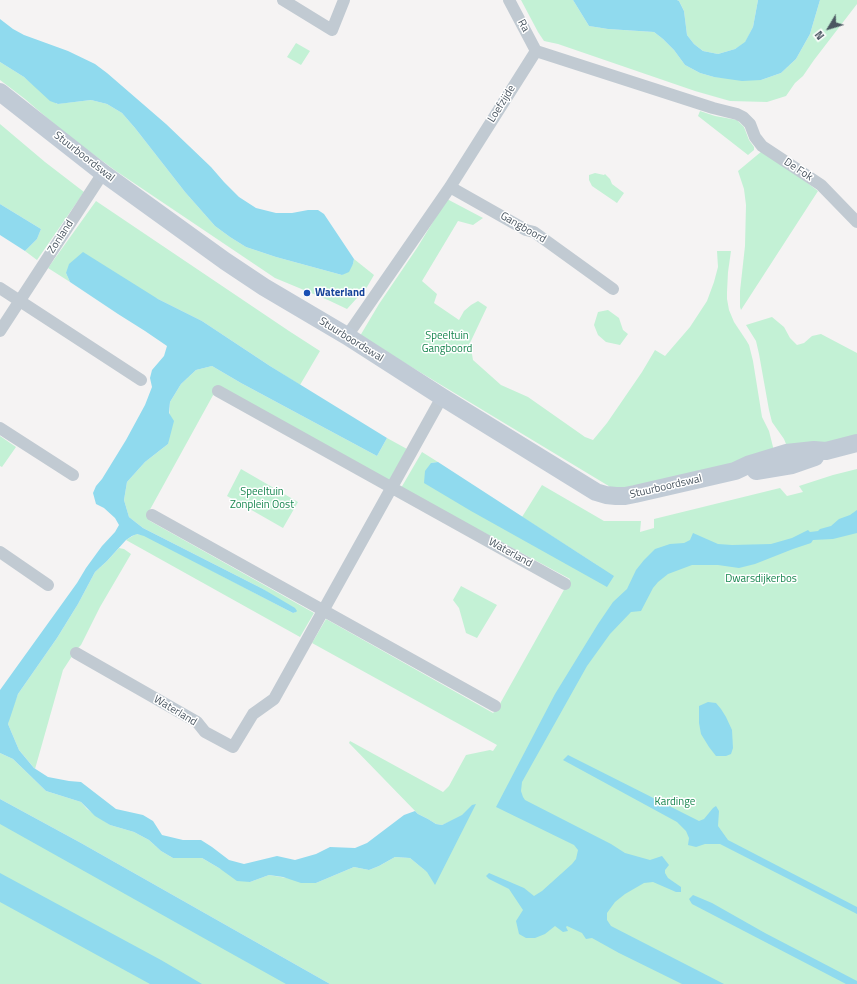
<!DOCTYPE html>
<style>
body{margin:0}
#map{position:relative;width:857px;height:984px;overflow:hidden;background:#f5f3f3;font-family:"Titillium Web",sans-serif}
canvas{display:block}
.north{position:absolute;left:809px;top:8px;width:40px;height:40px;-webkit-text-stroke:3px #fff;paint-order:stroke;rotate:232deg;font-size:11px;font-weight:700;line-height:16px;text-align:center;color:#4a5661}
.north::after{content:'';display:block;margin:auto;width:14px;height:18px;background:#4a5661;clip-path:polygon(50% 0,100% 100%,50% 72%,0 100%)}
</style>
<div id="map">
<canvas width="857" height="984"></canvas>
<div class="north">N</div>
</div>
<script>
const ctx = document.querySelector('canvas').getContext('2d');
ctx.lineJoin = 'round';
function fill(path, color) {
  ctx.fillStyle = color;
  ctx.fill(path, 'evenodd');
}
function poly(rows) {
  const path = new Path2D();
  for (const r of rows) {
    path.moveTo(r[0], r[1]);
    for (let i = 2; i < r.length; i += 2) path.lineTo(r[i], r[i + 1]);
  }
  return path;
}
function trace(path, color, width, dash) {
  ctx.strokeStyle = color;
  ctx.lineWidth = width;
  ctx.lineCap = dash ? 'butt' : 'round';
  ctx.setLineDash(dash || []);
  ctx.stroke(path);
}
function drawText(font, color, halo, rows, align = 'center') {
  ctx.font = font + ' "Titillium Web",sans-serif';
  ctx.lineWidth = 3;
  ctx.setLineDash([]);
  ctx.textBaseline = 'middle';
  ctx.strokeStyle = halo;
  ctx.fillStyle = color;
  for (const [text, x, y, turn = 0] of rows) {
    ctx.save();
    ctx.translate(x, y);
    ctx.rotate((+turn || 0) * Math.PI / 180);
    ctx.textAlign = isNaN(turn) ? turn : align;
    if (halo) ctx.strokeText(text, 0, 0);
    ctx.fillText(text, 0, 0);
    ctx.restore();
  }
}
const green = poly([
 [521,0,573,0,589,26,608,29,654,32,663,39,674,50,685,65,700,73,714,77,761,80,781,73,796,59,810,34,820,0,857,0,857,4,814,60,803,76,795,83,786,96,767,102,730,101,695,91,558,44,544,41,538,32],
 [677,0,758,0,753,27,745,43,735,49,718,54,703,51,694,44,687,35,684,11,679,1],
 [296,43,310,51,301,65,287,57],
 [0,62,24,77,57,104,91,100,107,104,122,113,135,128,185,192,215,226,230,237,246,247,276,257,342,275,353,264,354,259,374,275,367,287,347,309,328,300,275,278,116,171,67,135,25,99,0,80],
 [700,111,715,116,737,120,744,127,749,140,754,147,754,150,748,155,698,116],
 [0,124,45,162,84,192,37,260,25,251,37,239,41,229,0,204],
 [762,151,776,159,818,191,741,310,740,307,740,291,745,246,746,205,744,189,738,171],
 [595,173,604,175,605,174,610,179,612,184,624,193,617,203,592,186,589,180,589,175],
 [447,199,483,218,473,225,458,221,422,281,437,294,434,303,459,320,464,311,471,305,478,301,487,307,470,343,473,360,501,385,528,397,585,437,593,440,607,423,642,372,655,350,665,356,690,327,707,301,714,282,718,267,717,251,731,251,728,272,727,292,727,299,729,310,734,322,746,340,749,345,753,361,762,417,769,431,775,455,641,488,612,488,360,336,379,304,417,248],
 [96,201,289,331,320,351,300,385,270,366,202,321,158,299,66,273,70,282,48,268],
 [608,310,619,318,623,330,628,334,620,345,606,342,598,335,594,325,598,312],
 [772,317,784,327,790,338,797,345,804,343,812,336,821,334,857,353,857,435,826,443,788,449,784,439,772,422,769,410,759,354,756,341,746,325],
 [212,366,241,383,377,456,387,438,407,449,389,481,217,388,147,515,150,521,314,613,300,637,126,540,136,534,144,535,293,613,295,613,263,589,143,528,129,517,124,500,127,482,145,462,168,444,170,402,181,384,196,370],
 [0,436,16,447,2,467,0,466],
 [422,452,438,462,431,463,603,569,522,517,542,485,604,521,641,521,640,532,654,528,654,519,780,488,787,496,803,492,799,486,833,475,857,469,857,984,330,984,81,843,0,799,0,753,13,759,46,791,62,796,81,802,87,809,110,825,134,832,149,840,161,851,173,858,202,858,219,868,250,882,269,875,316,883,354,867,369,870,379,866,395,857,410,858,426,871,451,821,442,825,436,824,428,819,418,814,349,743,350,741,443,792,449,786,466,755,490,750,493,751,497,745,312,643,326,619,493,713,497,709,570,579,401,488],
 [241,469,298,502,283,528,227,496],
 [119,548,124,549,131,554,100,607,81,645,76,650,63,670,35,769,19,750,8,724,10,714,18,694,57,638,78,604,95,572,107,561],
 [461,586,497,605,477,638,466,633,459,608,453,600],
 [0,809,302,984,0,984]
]);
const water = poly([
 [573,0,677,0,679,1,684,11,687,35,694,44,703,51,718,54,735,49,745,42,753,27,758,0,820,0,810,34,796,59,781,73,761,80,742,81,714,77,700,73,685,65,674,50,663,39,654,32,608,29,589,26],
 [0,19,13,29,24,35,68,51,95,64,107,73,166,124,211,167,224,182,239,197,256,208,276,213,292,213,308,210,318,210,324,214,354,259,353,264,349,272,342,275,276,257,246,247,230,237,215,226,185,192,135,128,122,113,107,104,91,100,58,104,50,101,24,77,0,62],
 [0,204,41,229,37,239,25,251,0,235],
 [83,252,158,299,202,321,270,366,387,438,377,456,241,383,212,366,196,370,181,384,170,402,169,413,174,421,168,444,145,462,127,482,124,500,129,517,143,528,263,589,295,608,297,611,296,612,293,613,144,536,137,534,132,536,126,540,107,561,95,572,78,604,57,638,18,694,8,724,19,750,34,768,48,777,69,781,81,782,116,809,143,815,153,821,162,835,183,840,201,840,212,847,229,860,244,864,277,856,295,860,316,854,330,847,355,848,367,843,404,815,415,811,418,814,428,819,436,824,442,825,462,815,472,805,476,804,435,885,427,872,410,858,395,857,379,866,369,870,354,867,316,883,301,883,283,877,269,875,250,882,237,881,219,868,202,858,173,858,161,851,149,840,134,832,110,825,95,816,81,802,62,796,46,791,13,759,0,753,0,690,77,583,86,568,102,546,115,532,119,525,115,518,104,508,96,504,93,493,96,486,102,479,126,440,145,405,152,387,150,378,152,370,164,356,167,346,145,331,118,314,70,282,66,273,69,264],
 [438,462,614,576,607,587,471,511,424,483,425,471,431,463],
 [857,510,857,533,833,539,813,540,811,543,793,549,755,564,739,568,718,565,692,565,668,574,658,582,653,588,641,611,631,612,610,634,587,666,522,782,521,791,523,797,525,800,611,844,625,853,650,860,662,856,669,865,665,870,665,873,668,878,681,887,681,892,676,892,653,882,644,883,625,894,615,902,607,913,607,920,611,926,724,984,682,984,619,953,592,938,586,939,582,933,567,926,566,927,568,931,563,932,555,926,545,934,535,938,526,938,519,934,516,921,523,910,509,889,489,879,486,876,489,873,524,888,534,896,542,891,572,864,576,859,578,850,574,845,496,807,555,694,598,624,613,602,627,589,636,570,644,560,655,549,670,544,684,543,690,540,693,533,718,544,732,545,771,544,792,538,808,530,810,532,818,531,820,529,831,526,839,519,850,515],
 [708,702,716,703,721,709,726,717,732,730,733,748,731,754,726,756,716,756,709,747,701,734,699,723,699,706],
 [568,755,699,821,704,819,713,808,716,806,719,811,718,826,728,840,857,907,857,914,720,844,705,844,696,847,688,845,689,838,686,831,677,822,563,760],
 [0,799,81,843,330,984,286,984,225,950,0,824],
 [0,873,161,960,202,984,150,984,106,960,0,902],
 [693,895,712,903,765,933,857,981,857,984,846,984,692,904,689,899]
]);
const street = poly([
 [283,0,332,30,344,0],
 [509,0,536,51],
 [450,187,526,230,534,232,613,289],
 [0,288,141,380],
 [0,331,103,173],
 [347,336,450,187,536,51,713,108,737,114,743,117,750,124,755,137,762,146,821,185,857,222],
 [218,391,565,584],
 [0,428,73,475],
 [152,515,495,706],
 [0,552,48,585],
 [76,653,197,722,205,732,233,747,253,714,274,699,442,397]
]);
const secondary = poly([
 [0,92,103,173,225,261,264,287,347,336,442,397,596,492,606,495,616,496,625,496,635,494,735,471,750,464,786,453,814,450,826,451,857,443],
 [756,471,792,465,815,457]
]);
const markers = [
 [307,293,4,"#1a4fb4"]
];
const streetNames = [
 ["Ra",523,26,62],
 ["Loefzijde",502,104,-58],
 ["Stuurboordswal",84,157,38],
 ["De Fok",798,170,33],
 ["Gangboord",523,228,30],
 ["Zonland",61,237,-57],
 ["Stuurboordswal",351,340,32],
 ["Stuurboordswal",666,487,-13],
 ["Waterland",510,553,29],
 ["Waterland",175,711,31]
];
const transitNames = [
 ["Waterland",315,293]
];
const parkNames = [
 ["Speeltuin",447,336],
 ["Gangboord",447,349],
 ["Speeltuin",262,492],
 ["Zonplein Oost",262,505],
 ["Dwarsdijkerbos",761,579],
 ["Kardinge",675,802]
];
fill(green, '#c3f1d5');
fill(water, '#90daee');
trace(street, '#c1cad2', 12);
trace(secondary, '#c1cbd6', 18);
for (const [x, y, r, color] of markers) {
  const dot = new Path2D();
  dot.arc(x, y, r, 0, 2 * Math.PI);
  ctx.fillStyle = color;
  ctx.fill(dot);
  trace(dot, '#fff', 1.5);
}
drawText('11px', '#4a5661', '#fff', streetNames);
drawText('bold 11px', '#164399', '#fff', transitNames, 'left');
drawText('11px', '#17864f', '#fff', parkNames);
</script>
